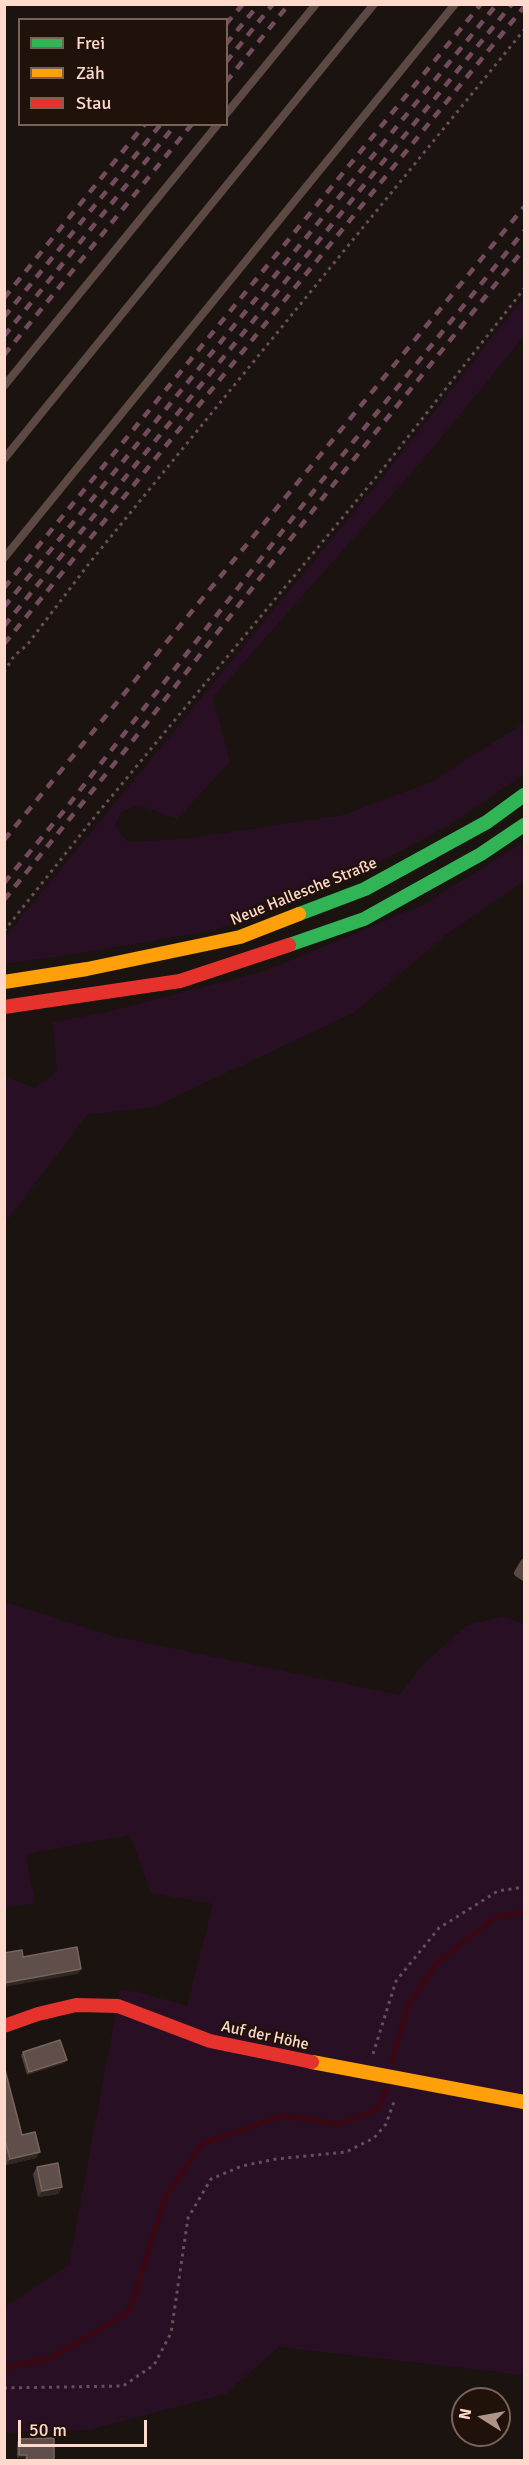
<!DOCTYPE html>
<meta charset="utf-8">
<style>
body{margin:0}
#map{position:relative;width:529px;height:2465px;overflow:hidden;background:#1b1310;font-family:Signika,sans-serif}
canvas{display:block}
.frame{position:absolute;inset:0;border:6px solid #ffd9cb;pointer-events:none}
.legend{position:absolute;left:18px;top:18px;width:210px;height:108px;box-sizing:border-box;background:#20120b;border:2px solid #796258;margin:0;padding:8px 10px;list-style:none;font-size:18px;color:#ffd9cb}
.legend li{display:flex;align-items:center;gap:12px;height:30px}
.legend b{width:30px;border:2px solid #796258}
.north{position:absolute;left:451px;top:2387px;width:60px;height:60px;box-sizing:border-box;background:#20120b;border:2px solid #796258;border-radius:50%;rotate:281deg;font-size:16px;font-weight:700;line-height:24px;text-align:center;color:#ffd9cb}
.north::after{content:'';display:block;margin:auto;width:21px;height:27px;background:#af948a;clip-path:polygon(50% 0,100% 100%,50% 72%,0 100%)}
.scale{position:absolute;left:18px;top:2420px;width:129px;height:27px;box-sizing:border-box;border:3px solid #ffd9cb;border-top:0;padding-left:8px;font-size:18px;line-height:21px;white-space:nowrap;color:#ffd9cb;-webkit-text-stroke:4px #20120b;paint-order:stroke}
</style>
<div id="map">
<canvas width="529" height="2465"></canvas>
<div class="frame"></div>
<ul class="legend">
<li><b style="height:8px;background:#30b455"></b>Frei</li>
<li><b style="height:8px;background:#ff9f0a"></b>Zäh</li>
<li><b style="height:8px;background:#e5322d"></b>Stau</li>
</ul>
<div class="north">N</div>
<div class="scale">50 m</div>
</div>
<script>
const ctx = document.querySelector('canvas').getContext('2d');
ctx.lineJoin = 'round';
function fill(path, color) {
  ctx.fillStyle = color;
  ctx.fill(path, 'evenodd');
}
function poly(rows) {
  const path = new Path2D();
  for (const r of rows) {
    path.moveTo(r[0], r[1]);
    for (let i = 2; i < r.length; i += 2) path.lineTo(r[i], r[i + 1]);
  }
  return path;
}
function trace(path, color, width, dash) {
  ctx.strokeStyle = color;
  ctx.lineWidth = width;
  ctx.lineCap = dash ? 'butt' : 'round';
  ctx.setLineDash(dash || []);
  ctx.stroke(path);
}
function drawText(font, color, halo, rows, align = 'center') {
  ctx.font = font + ' Signika,sans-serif';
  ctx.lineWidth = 5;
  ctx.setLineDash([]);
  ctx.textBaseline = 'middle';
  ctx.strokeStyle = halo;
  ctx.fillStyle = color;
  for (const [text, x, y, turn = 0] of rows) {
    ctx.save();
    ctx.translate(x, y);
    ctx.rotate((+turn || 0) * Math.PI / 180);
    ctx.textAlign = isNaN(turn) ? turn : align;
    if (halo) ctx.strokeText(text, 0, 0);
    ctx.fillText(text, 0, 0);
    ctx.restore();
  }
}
const green = poly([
 [524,297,524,336,428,454,213,697,230,762,177,819,139,805,121,812,115,826,128,842,184,839,343,815,433,781,524,723,524,774,448,826,336,885,215,930,100,950,5,964,5,937,386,473],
 [524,842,524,881,447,934,355,1012,154,1107,87,1115,5,1223,5,1077,35,1088,57,1071,53,1022,107,1012,265,971,423,905],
 [5,1602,113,1636,400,1695,418,1669,466,1626,503,1616,524,1624,524,2375,279,2347,225,2394,89,2430,5,2433,5,2307,69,2265,120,1990,138,1992,187,2006,213,1904,151,1893,130,1835,26,1854,35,1903,5,1908]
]);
const stream = poly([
 [392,2061,408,2005,436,1964,496,1917,524,1912],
 [4,2368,51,2358,129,2312,166,2195,202,2144,282,2116,338,2124,378,2109,387,2088]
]);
const path = poly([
 [4,672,14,656,27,645,91,561,524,30],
 [4,931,97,814,382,470,524,289],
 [373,2054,396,1981,439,1928,498,1891,524,1887],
 [4,2388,123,2386,154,2365,171,2333,188,2218,211,2179,242,2166,276,2159,346,2152,374,2138,386,2124,395,2099]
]);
const lane = poly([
 [226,114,316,4],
 [4,386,218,124],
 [4,459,374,4],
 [4,558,455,4],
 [524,1563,518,1573,524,1577]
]);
const fast = poly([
 [299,914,365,889,487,822,524,795],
 [289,945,364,919,481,854,524,825]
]);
const slow = poly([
 [4,982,87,969,240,937,299,914],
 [312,2062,524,2102]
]);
const jam = poly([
 [4,1007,180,981,289,945],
 [4,2026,38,2014,76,2005,118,2006,210,2041,312,2062]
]);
const rail = poly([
 [226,24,243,4],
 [226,44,259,4],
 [226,62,273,4],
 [226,82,289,4],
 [4,298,145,124],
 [4,317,161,124],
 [4,336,176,124],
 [4,355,192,124],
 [4,588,481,4],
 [4,607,497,4],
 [4,626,512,4],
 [4,644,524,7],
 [4,840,524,207],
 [4,883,63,812,320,483,524,231],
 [4,900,127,748,329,490,524,249]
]);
const wall = poly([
 [23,2052,64,2063,27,2075,21,2055],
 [4,2066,22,2135,36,2158,6,2165,4,2160],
 [37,2167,62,2187,58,2194,38,2197,33,2174],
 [19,2439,54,2460,25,2460,25,2458,17,2458,17,2442]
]);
const shadedWall = poly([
 [81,1969,78,1974,4,1987,4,1983],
 [67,2060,64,2063,27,2075,29,2072],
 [40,2152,36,2158,6,2165,10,2159],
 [62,2187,58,2194,38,2197,42,2191],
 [19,2455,27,2455,25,2458,17,2458]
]);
const building = poly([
 [77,1947,81,1969,4,1983,4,1953,22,1950,23,1957,77,1947],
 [60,2040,67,2060,29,2072,23,2052,60,2040],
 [4,2066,22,2135,35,2132,40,2152,10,2159,4,2136,4,2066],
 [58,2163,62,2187,42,2191,37,2167,58,2163],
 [54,2438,54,2460,27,2460,27,2455,19,2455,19,2439,54,2438]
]);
const streetNames = [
 ["Neue Hallesche Straße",304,892,-22],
 ["Auf der Höhe",265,2036,12]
];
fill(green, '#290f24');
trace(stream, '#3b0712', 5);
trace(path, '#6a4d59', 3, [3, 4.5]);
trace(lane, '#5d4944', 8);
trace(fast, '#30b455', 14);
trace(slow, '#ff9f0a', 14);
trace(jam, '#e5322d', 14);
trace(rail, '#744a5d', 4.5, [9, 8]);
fill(wall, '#4c3e39');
fill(shadedWall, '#302622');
fill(building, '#5f4e49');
trace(building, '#78645d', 1.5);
drawText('16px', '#ffd9cb', '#20120b', streetNames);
</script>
